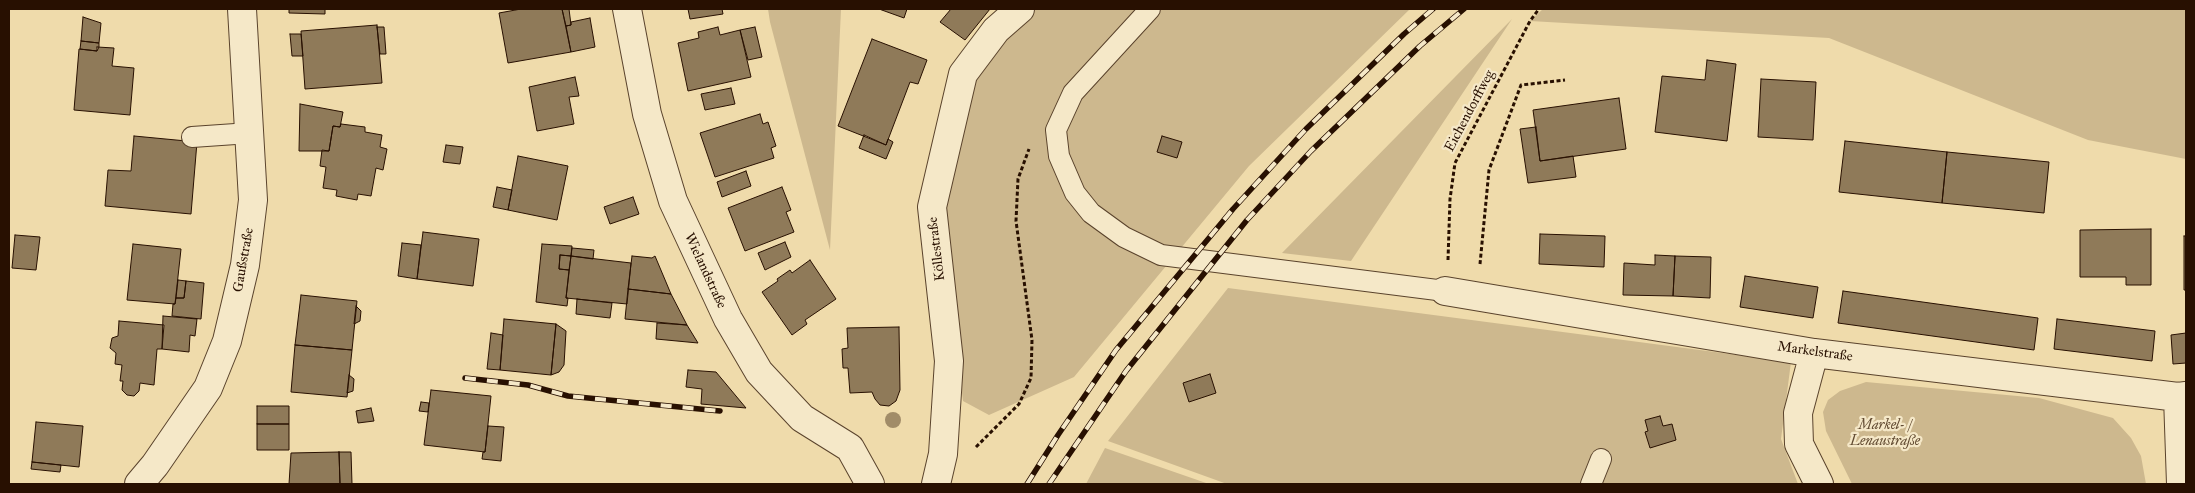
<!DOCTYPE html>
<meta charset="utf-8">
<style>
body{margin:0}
#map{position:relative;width:2195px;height:493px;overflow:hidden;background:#efdbab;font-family:"IM FELL Great Primer",serif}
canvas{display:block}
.frame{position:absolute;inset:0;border:10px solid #281001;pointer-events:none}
</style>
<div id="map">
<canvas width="2195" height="493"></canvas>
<div class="frame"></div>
</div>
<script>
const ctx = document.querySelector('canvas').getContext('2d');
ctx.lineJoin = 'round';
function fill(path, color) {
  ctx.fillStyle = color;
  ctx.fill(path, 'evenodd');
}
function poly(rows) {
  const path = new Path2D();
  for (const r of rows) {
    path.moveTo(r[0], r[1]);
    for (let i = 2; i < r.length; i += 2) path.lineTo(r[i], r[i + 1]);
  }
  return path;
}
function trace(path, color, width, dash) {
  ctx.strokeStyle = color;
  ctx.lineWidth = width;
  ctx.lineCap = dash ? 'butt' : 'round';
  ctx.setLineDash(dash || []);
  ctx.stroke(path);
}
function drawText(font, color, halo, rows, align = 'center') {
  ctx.font = font + ' "IM FELL Great Primer",serif';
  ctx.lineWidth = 4.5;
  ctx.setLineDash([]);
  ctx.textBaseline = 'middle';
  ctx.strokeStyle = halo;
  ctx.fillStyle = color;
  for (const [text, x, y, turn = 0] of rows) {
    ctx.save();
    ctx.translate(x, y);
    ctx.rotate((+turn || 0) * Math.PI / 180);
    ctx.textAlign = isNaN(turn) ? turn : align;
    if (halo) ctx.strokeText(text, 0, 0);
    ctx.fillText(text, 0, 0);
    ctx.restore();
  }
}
const green = poly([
 [768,9,841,9,830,250,770,22],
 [1035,9,1410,9,1249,166,1074,377,989,415,963,401,939,212,970,75,1009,31],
 [1543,9,2186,9,2186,159,2088,140,1829,38,1530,21],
 [1512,19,1351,261,1282,253],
 [1228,288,1791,362,1781,439,1798,484,1227,484,1108,441],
 [1866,382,2039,398,2113,418,2131,438,2141,456,2146,484,1852,484,1826,431,1823,412,1828,400,1840,391],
 [1105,448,1209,484,1086,484]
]);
const building = poly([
 [289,9,325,9,325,14,289,13,289,9],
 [521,9,562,9,571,52,508,63,499,13,521,9],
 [562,9,569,9,571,25,566,26,562,9],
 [688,9,722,9,723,14,690,19,688,9],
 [879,9,907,9,904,18,879,9],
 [951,9,990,9,965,40,940,22,951,9],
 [83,17,101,23,99,43,81,41,83,17],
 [590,18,595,47,571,52,566,26,571,25,571,22,590,18],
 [377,25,382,83,305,89,301,31,377,25],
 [377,27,384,27,386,54,380,54,377,27],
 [718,27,720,35,740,30,751,77,688,91,678,43,699,38,698,32,718,27],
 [755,27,762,57,748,60,740,30,755,27],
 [290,34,301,34,303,56,292,56,290,34],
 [872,39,927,60,918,84,910,82,886,145,838,126,872,39],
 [81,41,99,43,99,47,97,51,80,49,81,41],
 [97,47,114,48,112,66,134,68,130,115,74,110,79,49,97,51,97,47],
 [1707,60,1736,64,1727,141,1655,132,1662,76,1705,80,1707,60],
 [575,77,579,96,569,97,574,124,537,131,529,87,575,77],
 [1761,79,1816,82,1813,140,1758,137,1761,79],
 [731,88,735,104,705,110,701,94,731,88],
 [1619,98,1626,149,1540,161,1533,110,1619,98],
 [300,104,343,112,340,127,333,126,329,151,299,151,300,104],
 [760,114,763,124,768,122,776,146,771,148,774,158,715,177,700,133,760,114],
 [341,124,365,127,365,132,382,135,380,147,387,149,383,170,376,168,371,196,358,194,357,200,336,196,337,190,323,188,326,167,320,166,322,150,329,151,333,126,340,127,341,124],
 [1536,127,1540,161,1573,156,1576,177,1528,183,1520,129,1536,127],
 [864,135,886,145,888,139,893,142,886,159,859,148,864,135],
 [134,136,197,142,191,214,105,206,108,170,131,171,134,136],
 [1162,136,1182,142,1177,158,1157,152,1162,136],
 [1845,141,1947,152,1942,203,1839,192,1845,141],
 [446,145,463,147,460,164,443,162,446,145],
 [1947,152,2049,162,2044,213,1942,203,1947,152],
 [518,156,568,166,557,220,508,210,518,156],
 [746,171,751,186,722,197,717,182,746,171],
 [497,187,512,190,508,210,493,207,497,187],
 [782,187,791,210,786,212,794,232,745,251,728,208,782,187],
 [633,197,639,214,610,224,604,207,633,197],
 [2151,229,2151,285,2126,285,2126,277,2080,277,2080,230,2151,229],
 [423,232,479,239,473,286,417,279,423,232],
 [1540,234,1605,236,1604,267,1539,264,1540,234],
 [15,235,40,237,36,270,12,268,15,235],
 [2184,236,2186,236,2186,290,2184,290,2184,236],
 [785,242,791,257,765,270,758,253,785,242],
 [402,243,421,245,417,279,398,276,402,243],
 [133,244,181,249,175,304,127,300,133,244],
 [542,244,572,246,571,256,560,255,559,269,569,270,566,298,568,298,567,306,536,302,542,244],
 [572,248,594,250,593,259,571,256,572,248],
 [560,255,571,256,569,270,559,269,560,255],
 [1655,255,1675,256,1673,296,1623,295,1624,263,1655,265,1655,255],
 [571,256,631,263,627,304,566,298,571,256],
 [632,256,652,258,655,256,671,294,628,289,632,256],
 [1675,256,1711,257,1710,298,1673,296,1675,256],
 [810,260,836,299,805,320,807,324,792,335,762,292,778,281,777,279,790,270,792,273,810,260],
 [1745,276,1818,287,1813,318,1740,307,1745,276],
 [178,280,186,281,184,298,176,298,178,280],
 [186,281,204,283,201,319,172,316,173,304,175,304,176,298,184,298,186,281],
 [628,289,671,294,687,325,625,319,628,289],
 [1843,291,2038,318,2034,350,1838,323,1843,291],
 [301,295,357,301,352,350,295,345,301,295],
 [577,299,612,303,610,318,576,314,577,299],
 [356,306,361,311,360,321,354,324,356,306],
 [163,316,197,319,195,336,190,335,189,352,162,349,163,316],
 [504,319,556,324,551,375,500,370,504,319],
 [2057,319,2155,331,2152,361,2054,349,2057,319],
 [119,321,164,325,162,349,157,349,154,385,140,383,139,391,134,396,127,395,122,390,123,381,120,381,122,365,115,364,116,353,110,348,112,338,118,336,119,321],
 [657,323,687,325,698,343,656,339,657,323],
 [556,324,566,331,564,365,559,372,551,375,556,324],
 [899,327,900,390,896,401,889,406,880,405,875,399,872,392,850,393,848,368,843,368,842,349,848,348,847,328,899,327],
 [491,333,503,335,500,370,487,369,491,333],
 [2186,333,2186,363,2173,364,2171,335,2186,333],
 [295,345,352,350,347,397,291,392,295,345],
 [688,370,716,372,746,408,701,404,702,389,686,387,688,370],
 [1210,374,1216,393,1189,402,1183,383,1210,374],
 [349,375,354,379,353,391,347,393,349,375],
 [431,390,491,396,485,452,424,445,431,390],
 [421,402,429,403,428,412,419,411,421,402],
 [257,406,289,406,289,424,257,424,257,406],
 [371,408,374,421,358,423,356,411,371,408],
 [1660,416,1663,426,1672,424,1676,440,1650,448,1645,432,1648,431,1645,420,1660,416],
 [36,422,83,426,79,467,32,462,36,422],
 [257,424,289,424,289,450,257,450,257,424],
 [488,426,504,427,501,461,482,459,483,452,485,452,488,426],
 [339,452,340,484,289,484,291,453,339,452],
 [339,452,351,452,352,484,340,484,339,452],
 [32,462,61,465,60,472,31,469,32,462]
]);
const path = poly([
 [1448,260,1450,199,1455,163,1530,21,1539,9],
 [1480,264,1489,170,1521,85,1565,80],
 [976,447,1019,404,1031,378,1032,340,1016,221,1018,179,1029,149]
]);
const lane = poly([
 [1150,9,1073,93,1056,130,1059,156,1075,193,1091,213,1124,237,1161,255,1445,291],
 [192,137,250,133],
 [1591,484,1601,459]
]);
const street = poly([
 [627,9,647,114,673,201,728,319,759,372,802,418,850,448,870,484],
 [1445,291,1814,353,2178,397,2186,396],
 [1814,353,1798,413,1799,444,1819,484],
 [2178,397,2181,484],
 [139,484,155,465,208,388,227,341,245,265,253,200,242,9],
 [936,484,943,454,949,361,932,207,963,74,996,30,1020,9]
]);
const rail = poly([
 [465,378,528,385,568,396,720,411],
 [1027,484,1058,435,1116,350,1233,209,1306,129,1404,34,1433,9],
 [1049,484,1126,371,1247,220,1311,151,1420,46,1464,9]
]);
const trees = [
 [893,420]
];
const streetNames = [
 ["Eichendorffweg",1470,111,-62],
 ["Köllestraße",937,249,-97],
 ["Gaußstraße",244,260,-80],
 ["Wielandstraße",705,271,65],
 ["Markelstraße",1815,352,8]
];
const parkNames = [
 ["Markel- /",1885,426],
 ["Lenaustraße",1885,442]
];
fill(green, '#cdb88e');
fill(building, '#8f7a59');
trace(building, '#281001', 1);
trace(lane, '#5a432c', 22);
trace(street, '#5a432c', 30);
trace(path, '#281001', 3, [4, 2.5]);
trace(lane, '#f5e8c8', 20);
trace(street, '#f5e8c8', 28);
trace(rail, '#281001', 5.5);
trace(rail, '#f5e8c8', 4, [11]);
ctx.fillStyle = '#a18c68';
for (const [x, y] of trees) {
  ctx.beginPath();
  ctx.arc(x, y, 8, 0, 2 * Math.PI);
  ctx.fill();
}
drawText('14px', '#281001', '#f5e8c8', streetNames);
drawText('italic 14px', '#624b32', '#f5e8c8', parkNames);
</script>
